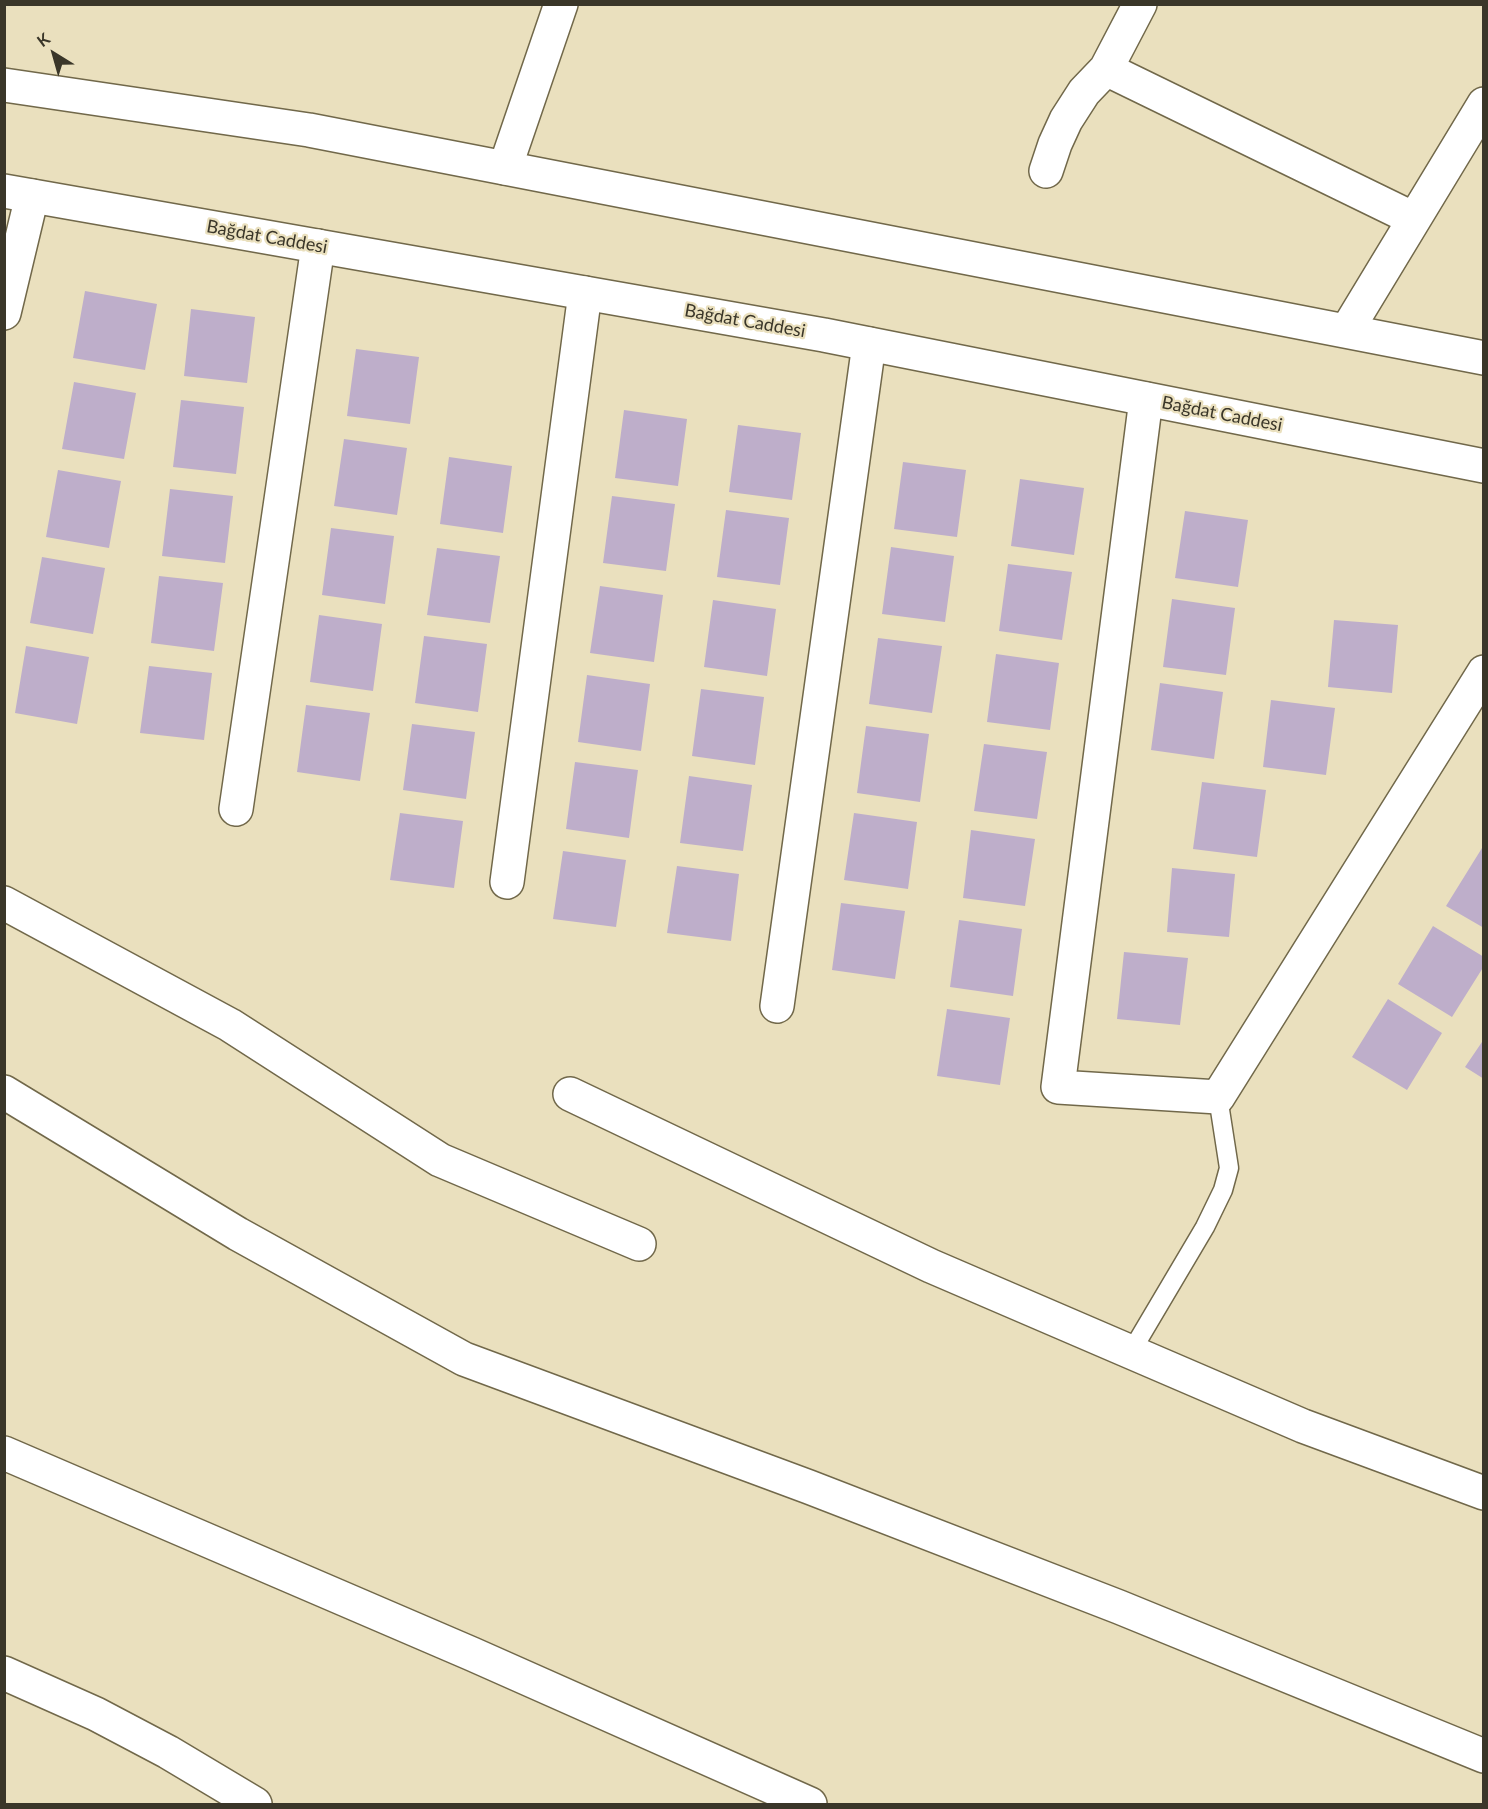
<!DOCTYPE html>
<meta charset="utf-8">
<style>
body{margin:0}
#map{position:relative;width:1488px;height:1809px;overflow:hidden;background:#eae0be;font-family:Lato,sans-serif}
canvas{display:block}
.frame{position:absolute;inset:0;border:6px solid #3a3629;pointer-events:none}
.north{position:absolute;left:24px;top:24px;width:60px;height:60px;-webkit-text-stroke:4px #eae0be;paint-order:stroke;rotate:323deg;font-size:16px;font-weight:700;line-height:24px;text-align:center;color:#3a3629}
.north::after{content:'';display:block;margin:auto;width:21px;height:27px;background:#3a3629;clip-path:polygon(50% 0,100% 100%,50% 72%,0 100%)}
</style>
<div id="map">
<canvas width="1488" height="1809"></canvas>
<div class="frame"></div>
<div class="north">K</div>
</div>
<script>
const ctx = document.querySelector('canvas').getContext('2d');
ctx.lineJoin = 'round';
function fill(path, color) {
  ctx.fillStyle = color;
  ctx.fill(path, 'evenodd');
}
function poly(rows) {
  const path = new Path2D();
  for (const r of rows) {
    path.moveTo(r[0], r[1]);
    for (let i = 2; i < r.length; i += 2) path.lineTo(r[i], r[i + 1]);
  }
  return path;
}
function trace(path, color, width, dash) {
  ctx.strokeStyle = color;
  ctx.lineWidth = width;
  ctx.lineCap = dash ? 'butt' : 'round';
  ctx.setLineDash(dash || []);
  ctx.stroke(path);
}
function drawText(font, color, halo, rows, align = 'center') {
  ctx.font = font + ' Lato,sans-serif';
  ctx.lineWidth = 4.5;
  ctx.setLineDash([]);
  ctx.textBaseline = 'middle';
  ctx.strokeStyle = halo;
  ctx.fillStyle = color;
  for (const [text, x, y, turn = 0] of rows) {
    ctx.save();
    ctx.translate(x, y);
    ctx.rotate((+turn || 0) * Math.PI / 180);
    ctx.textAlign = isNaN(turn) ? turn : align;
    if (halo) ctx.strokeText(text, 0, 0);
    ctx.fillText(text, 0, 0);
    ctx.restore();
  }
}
const building = poly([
 [85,291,157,304,145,370,73,358],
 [191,309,255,317,247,383,184,376],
 [356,349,419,357,410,424,347,416],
 [74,382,136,393,124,459,62,449],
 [181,400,244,407,236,474,173,467],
 [624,410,687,419,678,486,615,478],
 [738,425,801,433,792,500,729,492],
 [344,439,407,448,397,515,334,506],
 [449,457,512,466,503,533,440,524],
 [903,462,966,470,957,537,894,529],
 [58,470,121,481,109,548,46,537],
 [1020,479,1084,488,1074,555,1011,546],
 [170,489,233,496,225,563,162,556],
 [612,496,675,504,666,571,603,563],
 [726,510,789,518,780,585,717,577],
 [1185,511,1248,520,1238,587,1175,578],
 [331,528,394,536,385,604,322,595],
 [891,547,954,556,945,622,882,614],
 [437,548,500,556,490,623,427,615],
 [42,557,105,568,93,634,30,623],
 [1008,564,1072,572,1062,640,999,631],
 [159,576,223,583,214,651,151,643],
 [600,586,663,595,654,662,590,653],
 [1172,599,1235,608,1226,675,1163,667],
 [713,600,776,609,767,676,704,667],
 [319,615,382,624,373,691,310,682],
 [1334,620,1398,625,1392,693,1328,687],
 [424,636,487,644,478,712,415,703],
 [878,638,942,646,932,713,869,704],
 [26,646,89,657,77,724,15,713],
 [996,654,1059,663,1050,730,987,722],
 [149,666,212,673,204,740,140,733],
 [587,675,650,684,641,751,578,742],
 [1160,683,1223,692,1214,759,1151,750],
 [701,689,764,697,755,765,692,756],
 [1271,700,1335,708,1326,775,1263,767],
 [306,705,370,713,360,781,297,772],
 [412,724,475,732,466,799,403,790],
 [866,726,929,734,920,802,857,793],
 [984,744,1047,752,1037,819,974,811],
 [575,762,638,770,629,838,566,829],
 [689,776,752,785,743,851,680,843],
 [1202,782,1266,790,1257,857,1193,849],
 [400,813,463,821,454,888,390,880],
 [854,813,917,822,908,889,844,880],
 [971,830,1035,839,1025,906,963,898],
 [1482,848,1484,849,1484,928,1446,906],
 [563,851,626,860,616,927,553,919],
 [677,866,739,874,731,941,667,933],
 [1172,868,1235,874,1229,937,1167,932],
 [841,903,905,911,895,979,832,970],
 [959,920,1022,929,1013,996,950,987],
 [1433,926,1484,957,1484,966,1452,1017,1398,984],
 [1124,952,1188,958,1180,1025,1117,1019],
 [1388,999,1442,1033,1407,1090,1352,1057],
 [947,1009,1010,1018,1000,1085,937,1076],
 [1484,1039,1484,1079,1465,1067]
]);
const service = poly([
 [1131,1352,1205,1227,1223,1190,1229,1168,1218,1097]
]);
const minor = poly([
 [1140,4,1106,69,1414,219],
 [505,168,561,4],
 [1046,171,1055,144,1066,120,1084,92,1106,69],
 [4,313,32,196],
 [1347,330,1484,104],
 [1146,399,1058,1087,1218,1097,1484,672],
 [236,809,318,246],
 [507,882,585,293],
 [4,903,230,1025,440,1160,639,1244],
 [777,1006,869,344],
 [4,1092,238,1234,464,1359,809,1487,1119,1607,1484,1756],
 [570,1094,931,1266,1303,1426,1484,1493],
 [4,1453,472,1654,810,1804],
 [4,1673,96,1714,168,1752,255,1804]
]);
const primary = poly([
 [4,85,309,130,1484,358],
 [4,191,824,335,1484,466]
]);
const streetNames = [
 ["Bağdat Caddesi",267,237,10],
 ["Bağdat Caddesi",745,321,10],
 ["Bağdat Caddesi",1222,414,11]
];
fill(building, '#beaeca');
trace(service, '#71684a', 21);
trace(minor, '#71684a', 36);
trace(primary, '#71684a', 36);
trace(service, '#fff', 18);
trace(minor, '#fff', 33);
trace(primary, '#fff', 33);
drawText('18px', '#3a3629', '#eae0be', streetNames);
</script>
